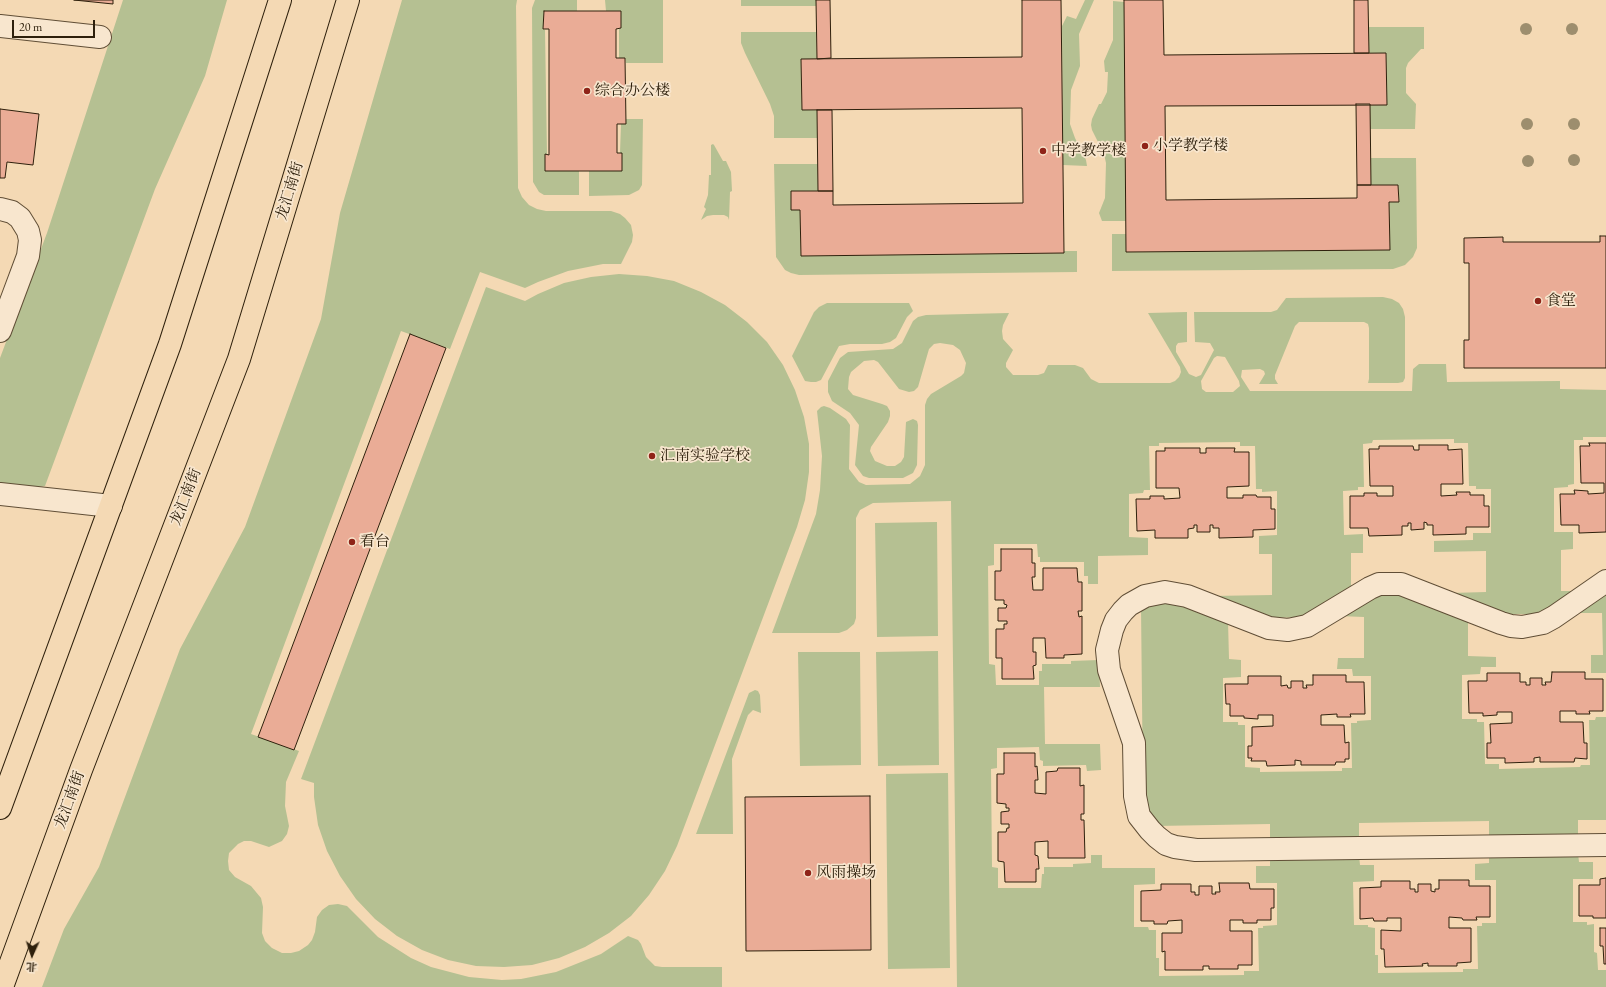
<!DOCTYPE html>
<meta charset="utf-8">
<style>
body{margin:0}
#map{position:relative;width:1606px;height:987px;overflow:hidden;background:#f4d9b4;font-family:"EB Garamond","Noto Serif SC",serif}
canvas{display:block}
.north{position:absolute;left:12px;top:935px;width:40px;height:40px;-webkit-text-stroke:3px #f8e6ce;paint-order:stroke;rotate:183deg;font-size:11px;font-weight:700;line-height:16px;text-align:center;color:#2e200c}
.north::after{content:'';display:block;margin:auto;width:14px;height:18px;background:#2e200c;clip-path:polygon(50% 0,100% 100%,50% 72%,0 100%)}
.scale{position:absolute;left:12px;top:20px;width:83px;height:18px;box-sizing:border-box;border:2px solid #2e200c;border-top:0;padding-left:5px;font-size:12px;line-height:14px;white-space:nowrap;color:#2e200c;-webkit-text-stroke:3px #f8e6ce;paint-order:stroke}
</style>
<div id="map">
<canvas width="1606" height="987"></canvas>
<div class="north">北</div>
<div class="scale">20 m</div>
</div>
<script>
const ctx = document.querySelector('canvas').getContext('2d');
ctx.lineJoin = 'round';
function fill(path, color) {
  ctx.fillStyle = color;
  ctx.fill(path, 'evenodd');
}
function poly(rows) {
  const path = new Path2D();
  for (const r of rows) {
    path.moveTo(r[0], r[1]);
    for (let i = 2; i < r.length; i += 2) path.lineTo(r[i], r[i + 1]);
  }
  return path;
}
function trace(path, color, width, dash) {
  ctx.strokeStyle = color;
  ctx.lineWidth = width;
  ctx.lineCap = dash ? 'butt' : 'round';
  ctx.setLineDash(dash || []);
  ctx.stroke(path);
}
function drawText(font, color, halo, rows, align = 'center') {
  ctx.font = font + ' "EB Garamond","Noto Serif SC",serif';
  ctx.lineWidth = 3.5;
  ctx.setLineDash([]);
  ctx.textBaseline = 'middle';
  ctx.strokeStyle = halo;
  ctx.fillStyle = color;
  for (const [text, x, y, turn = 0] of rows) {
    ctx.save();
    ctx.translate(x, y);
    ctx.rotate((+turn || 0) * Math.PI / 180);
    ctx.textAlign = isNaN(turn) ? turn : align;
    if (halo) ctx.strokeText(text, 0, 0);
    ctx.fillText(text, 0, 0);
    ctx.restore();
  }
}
const green = poly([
 [123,0,227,0,205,76,155,189,45,486,32,488,0,484,0,358,47,233],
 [402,0,517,0,516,6,518,180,518,188,522,197,529,205,537,209,546,211,611,211,620,214,625,218,631,225,633,235,632,242,621,264,603,264,568,271,538,282,525,288,480,272,450,349,401,331,251,734,299,751,286,782,285,806,289,826,287,834,282,841,269,847,251,841,244,841,238,844,229,853,228,861,229,870,235,877,251,886,261,898,263,907,262,933,265,941,272,948,282,953,291,953,299,951,308,945,312,940,315,932,317,917,322,910,329,905,338,904,347,906,378,937,411,958,431,967,469,977,502,980,521,979,556,972,601,954,628,936,638,940,641,944,646,957,655,966,662,967,722,967,722,987,42,987,64,929,99,867,180,649,245,527,321,319,340,213],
 [535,0,577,0,577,12,544,12,543,29,545,30,547,154,545,155,545,171,579,171,579,195,544,195,539,192,533,182,532,8],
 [605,0,663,0,663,63,626,63,625,58,619,58,619,29,621,28,621,12,606,11],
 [741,0,816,0,816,6,741,6],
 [1085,0,1094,0,1079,34,1080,66,1071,90,1070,124,1075,138,1086,160,1087,166,1063,165,1062,26,1067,16,1076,19],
 [1113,1,1124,2,1126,221,1102,221,1099,213,1105,198,1106,163,1104,154,1092,130,1091,125,1092,119,1099,104,1101,104,1107,92,1108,72,1105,72,1104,61,1113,40],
 [1368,27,1424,27,1424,49,1421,49,1408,63,1406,68,1406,93,1416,104,1415,129,1370,129,1370,104,1387,104,1386,53,1369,53],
 [741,32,816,32,817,59,801,59,802,110,817,110,817,138,774,138,774,116,770,104,745,53,741,43],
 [625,119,643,119,642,185,639,190,629,195,589,196,589,171,622,171,622,153,620,153,621,124],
 [713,144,714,145,723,161,726,161,731,172,732,191,730,192,729,220,728,217,724,215,713,215,707,216,701,220,706,209,704,207,708,195,709,175,711,175,711,145],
 [1371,158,1416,158,1417,248,1413,257,1405,265,1393,269,1112,271,1112,234,1126,234,1126,252,1390,250,1389,202,1399,202,1398,185,1371,185],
 [774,164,818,164,818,191,791,191,800,210,801,256,1064,253,1064,251,1077,251,1077,272,799,275,791,273,785,270,776,257],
 [619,274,647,276,674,281,701,292,725,305,747,322,767,342,783,365,795,390,804,417,809,444,809,472,805,500,797,527,677,846,665,871,649,895,631,916,609,933,585,947,559,958,532,965,504,967,476,966,448,960,422,950,397,936,375,919,356,899,340,876,327,851,318,825,314,797,314,783,301,779,486,287,525,301,538,294,564,283,591,277],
 [1383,297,1392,299,1399,303,1403,309,1405,317,1405,378,1403,382,1398,383,1368,383,1369,379,1369,328,1368,324,1364,322,1299,322,1295,326,1275,375,1275,379,1278,384,1259,384,1265,374,1264,371,1260,369,1242,370,1241,377,1250,391,1412,391,1413,369,1419,364,1446,364,1447,382,1560,381,1560,389,1606,390,1606,437,1583,437,1583,440,1574,440,1574,484,1568,485,1568,487,1554,488,1554,532,1573,532,1573,549,1561,550,1561,591,1576,591,1540,614,1504,614,1451,593,1486,592,1486,551,1434,552,1434,541,1473,540,1473,533,1491,533,1491,489,1476,489,1476,486,1469,486,1468,443,1454,443,1454,439,1373,440,1372,443,1363,444,1364,487,1358,487,1358,490,1343,491,1344,535,1363,534,1363,553,1351,553,1351,588,1307,617,1265,618,1211,596,1272,595,1272,554,1259,554,1259,536,1277,535,1277,491,1262,492,1262,489,1256,489,1255,446,1240,446,1240,442,1159,443,1159,446,1149,446,1150,490,1144,490,1143,493,1129,494,1129,537,1148,538,1148,555,1098,556,1098,584,1088,584,1088,576,1084,576,1084,562,1040,562,1040,557,1038,557,1037,544,994,544,994,565,988,566,989,664,995,665,996,685,1039,685,1039,671,1042,671,1042,664,1071,664,1071,661,1099,660,1100,687,1044,687,1045,744,1100,744,1101,770,1087,771,1086,765,1043,766,1043,761,1040,760,1039,747,997,748,997,768,991,769,992,867,998,868,998,888,1041,888,1042,874,1044,874,1044,867,1073,867,1073,864,1091,863,1091,855,1102,855,1102,868,1155,868,1155,884,1134,885,1134,927,1148,927,1149,930,1156,930,1156,958,1159,958,1159,976,1244,975,1244,971,1259,971,1258,928,1263,928,1263,926,1277,925,1277,883,1256,883,1256,866,1270,866,1270,857,1359,856,1360,865,1374,865,1374,881,1353,882,1354,925,1368,925,1368,927,1375,928,1375,955,1378,955,1378,973,1463,972,1463,969,1478,969,1477,926,1482,926,1482,923,1496,923,1496,880,1475,880,1475,864,1489,863,1489,855,1578,853,1579,862,1593,862,1593,879,1573,879,1573,922,1587,922,1587,925,1594,924,1594,952,1597,953,1598,970,1606,970,1606,987,957,987,951,501,873,503,860,510,856,518,856,618,854,624,847,630,839,633,772,633,816,514,820,490,822,456,817,411,821,407,824,406,830,408,846,419,850,425,849,469,859,482,866,485,910,484,920,476,925,465,925,405,927,399,931,394,961,376,964,373,966,363,960,350,953,345,940,343,934,344,929,349,918,387,914,391,909,392,899,389,878,362,874,360,864,361,851,372,849,377,848,389,853,395,882,404,887,406,890,411,890,416,888,422,871,447,870,451,875,461,887,466,895,466,901,462,904,457,906,422,913,419,917,421,918,425,917,465,913,473,903,478,869,478,863,476,855,465,859,425,850,413,832,401,828,392,828,381,840,358,848,352,893,349,902,343,913,321,918,317,926,315,1009,313,1003,325,1002,331,1003,339,1013,350,1006,363,1006,367,1013,375,1038,375,1044,373,1048,365,1075,365,1083,368,1091,379,1099,383,1170,383,1175,381,1179,377,1181,372,1180,367,1148,313,1187,312,1187,342,1178,343,1176,346,1176,352,1189,374,1196,377,1201,375,1214,350,1210,343,1195,342,1194,312,1271,312,1277,310,1286,298],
 [1217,356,1225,357,1239,381,1240,386,1233,392,1206,392,1202,389,1201,381,1214,358],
 [827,303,909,303,913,311,907,317,896,338,890,342,882,344,850,344,839,346,821,380,816,382,811,382,805,381,792,356,814,312,819,307],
 [937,522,938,636,877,637,875,523],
 [1606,591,1606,673,1591,673,1591,655,1603,655,1602,613,1574,613],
 [1375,594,1406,594,1468,618,1468,656,1496,657,1496,667,1481,667,1480,674,1462,675,1462,719,1477,719,1477,722,1484,722,1485,764,1499,764,1499,769,1580,767,1581,765,1590,765,1589,720,1595,720,1596,717,1606,717,1606,820,1578,820,1578,837,1489,838,1489,821,1359,823,1359,840,1270,841,1270,824,1156,826,1147,812,1143,793,1141,607,1167,600,1228,621,1229,659,1241,660,1241,677,1223,678,1223,722,1238,722,1238,725,1245,725,1245,767,1260,768,1260,772,1342,771,1342,768,1352,768,1351,723,1357,723,1357,721,1371,720,1371,676,1353,676,1352,669,1337,669,1338,658,1364,658,1364,617,1339,616],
 [938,651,939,765,878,766,876,652],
 [798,652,860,652,861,765,800,766],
 [755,690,758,691,760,695,761,713,753,710,748,715,732,759,733,834,696,834,749,693],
 [948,773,950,968,888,969,886,774]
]);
const building = poly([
 [74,0,113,0,113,4,74,0],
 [816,0,830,0,831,58,817,59,816,0],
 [1022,0,1061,0,1064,253,801,256,800,210,791,210,791,191,833,191,833,205,1023,203,1022,108,802,110,801,59,1022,57,1022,0],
 [1124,0,1163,0,1164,55,1386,53,1387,105,1165,106,1166,200,1357,198,1357,185,1398,185,1399,202,1389,202,1390,250,1126,252,1124,0],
 [1354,0,1368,0,1369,53,1354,53,1354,0],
 [544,11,621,11,621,28,616,29,616,58,625,58,626,124,617,124,617,153,622,153,622,171,545,171,545,154,549,155,549,29,543,29,544,11],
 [1356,104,1370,104,1371,185,1357,185,1356,104],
 [0,109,39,114,33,165,7,162,5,178,0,178,0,109],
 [817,110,832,110,833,191,818,191,817,110],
 [1600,236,1606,236,1606,368,1464,368,1464,340,1469,340,1469,263,1464,263,1464,238,1503,237,1503,242,1600,242,1600,236],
 [410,334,446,348,294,750,258,737,410,334],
 [1589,443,1606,443,1606,532,1579,533,1579,525,1561,525,1560,494,1575,494,1574,490,1588,491,1588,494,1604,493,1604,483,1581,483,1580,446,1590,446,1589,443],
 [1419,445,1448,445,1448,450,1462,449,1463,484,1441,484,1441,496,1457,495,1456,492,1470,492,1470,495,1484,495,1484,506,1489,506,1489,527,1466,527,1466,534,1433,535,1433,525,1427,525,1427,523,1424,522,1424,529,1411,530,1411,523,1408,523,1408,526,1402,526,1402,535,1369,536,1368,528,1350,528,1350,496,1364,496,1364,493,1377,493,1377,496,1393,496,1393,486,1370,486,1369,449,1379,449,1379,446,1413,446,1414,450,1419,450,1419,445],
 [1165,448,1200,448,1200,453,1206,453,1206,448,1235,448,1234,452,1249,452,1249,486,1227,487,1227,498,1243,498,1243,495,1256,495,1257,497,1271,497,1271,509,1275,509,1275,529,1253,530,1253,537,1219,538,1219,528,1213,528,1213,525,1210,525,1210,532,1197,532,1197,525,1194,525,1194,528,1188,529,1188,538,1155,538,1155,530,1137,531,1136,499,1150,499,1150,496,1164,496,1164,499,1180,498,1179,488,1156,488,1156,451,1165,451,1165,448],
 [1001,549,1032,549,1032,563,1035,563,1035,577,1032,577,1033,590,1043,590,1043,568,1077,568,1078,582,1082,582,1082,611,1078,611,1079,617,1082,616,1082,654,1064,655,1064,658,1046,658,1045,638,1033,638,1033,652,1036,652,1036,665,1033,666,1034,679,1002,679,1002,658,996,658,996,629,1004,629,1004,624,1007,624,1007,621,998,621,998,608,1006,608,1007,605,1004,604,1004,600,995,600,995,571,1001,571,1001,549],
 [1552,672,1585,672,1585,679,1603,679,1603,711,1589,711,1590,714,1576,714,1576,711,1560,711,1560,722,1583,722,1584,743,1587,743,1587,759,1575,758,1574,762,1540,762,1540,757,1534,758,1534,762,1505,763,1505,758,1487,758,1487,743,1491,743,1490,724,1512,723,1512,712,1497,712,1497,715,1483,716,1483,713,1469,713,1468,681,1487,681,1487,673,1520,673,1520,682,1526,682,1526,685,1530,685,1530,678,1542,678,1542,685,1546,685,1545,682,1551,682,1552,672],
 [1313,675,1346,675,1346,682,1364,682,1365,714,1350,714,1351,717,1337,717,1337,714,1321,715,1321,725,1344,725,1345,743,1349,742,1349,759,1345,759,1345,762,1336,762,1335,765,1301,765,1301,761,1295,760,1295,765,1267,766,1266,761,1251,761,1252,758,1248,758,1248,746,1252,746,1252,727,1273,726,1273,715,1258,715,1258,719,1244,718,1244,716,1230,716,1230,704,1226,704,1225,684,1248,684,1248,676,1281,676,1281,686,1287,685,1288,688,1291,688,1291,681,1303,681,1303,688,1307,688,1306,685,1313,685,1313,675],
 [1004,753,1035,753,1035,767,1037,766,1038,780,1035,780,1035,793,1046,794,1046,772,1057,771,1058,768,1080,768,1080,786,1084,785,1084,814,1081,814,1081,820,1084,820,1085,858,1048,858,1048,841,1035,842,1035,855,1038,856,1039,869,1036,869,1036,882,1005,882,1004,862,998,861,998,832,1006,832,1007,828,1009,828,1009,824,1001,824,1001,812,1009,811,1009,808,1006,808,1006,804,997,803,997,774,1004,774,1004,753],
 [870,796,871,950,746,951,745,797,870,796],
 [1606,878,1606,918,1593,918,1593,916,1579,916,1579,885,1600,885,1600,879,1606,878],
 [1439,880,1469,880,1469,886,1490,886,1490,917,1476,917,1477,920,1463,920,1462,918,1449,917,1449,928,1471,928,1471,962,1457,963,1457,966,1428,966,1428,963,1422,964,1423,966,1385,967,1384,949,1381,949,1381,930,1401,931,1401,918,1387,918,1387,921,1374,921,1373,918,1360,919,1360,888,1381,887,1381,881,1410,881,1410,889,1415,889,1415,892,1418,892,1418,884,1431,884,1431,891,1435,892,1435,889,1439,889,1439,880],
 [1219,883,1249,883,1250,889,1274,889,1274,908,1271,908,1271,920,1257,920,1257,923,1243,923,1243,920,1230,920,1230,931,1252,931,1252,965,1238,965,1238,969,1209,969,1209,966,1203,966,1203,970,1165,970,1165,951,1162,952,1162,933,1182,933,1182,920,1168,921,1167,924,1154,924,1154,921,1141,921,1141,891,1161,890,1161,884,1191,884,1191,892,1195,892,1195,895,1199,895,1199,886,1212,886,1212,894,1216,894,1215,892,1220,892,1219,883],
 [1600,928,1606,928,1606,964,1604,964,1603,946,1600,946,1600,928]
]);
const minor = poly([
 [0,26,100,37],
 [0,209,12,212,20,218,28,231,30,240,28,256,0,331],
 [0,494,111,506],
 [1606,581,1554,617,1543,623,1522,627,1511,626,1501,623,1401,584,1379,584,1370,588,1307,626,1288,630,1269,628,1187,596,1165,592,1145,596,1129,605,1123,611,1116,620,1112,630,1107,650,1109,670,1134,743,1135,796,1139,816,1150,830,1157,837,1166,844,1175,847,1196,850,1606,845]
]);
const major = poly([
 [0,808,170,344,280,0],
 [2,987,81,770,239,359,348,0]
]);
const trees = [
 [1526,29],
 [1572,29],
 [1527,124],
 [1574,124],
 [1574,160],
 [1528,161]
];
const markers = [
 [587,91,4,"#8f2418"],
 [1145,146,4,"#8f2418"],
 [1043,151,4,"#8f2418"],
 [1538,301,4,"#8f2418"],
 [652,456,4,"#8f2418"],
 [352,542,4,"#8f2418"],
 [808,873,4,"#8f2418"]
];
const poiNames = [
 ["综合办公楼",595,91],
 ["小学教学楼",1153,146],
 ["中学教学楼",1051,151],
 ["食堂",1546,301],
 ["汇南实验学校",660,456],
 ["看台",360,542],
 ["风雨操场",816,873]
];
const streetNames = [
 ["龙汇南街",290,191,-73],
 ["龙汇南街",186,497,-69],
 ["龙汇南街",70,800,-70]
];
fill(green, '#b5c092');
fill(building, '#eaac96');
trace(building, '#2e200c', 1);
trace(minor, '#604e36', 24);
trace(major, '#2e200c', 24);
trace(minor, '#f8e6ce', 22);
trace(major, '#f4d9b4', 22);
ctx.fillStyle = '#9d8e6e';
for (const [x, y] of trees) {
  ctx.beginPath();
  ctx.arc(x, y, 6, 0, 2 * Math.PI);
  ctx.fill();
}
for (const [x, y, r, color] of markers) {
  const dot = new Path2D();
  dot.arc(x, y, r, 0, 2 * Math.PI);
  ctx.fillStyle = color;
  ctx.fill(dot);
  trace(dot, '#f8e6ce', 1.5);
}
drawText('15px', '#2e200c', '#f8e6ce', poiNames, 'left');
drawText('15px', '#2e200c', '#f8e6ce', streetNames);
</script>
